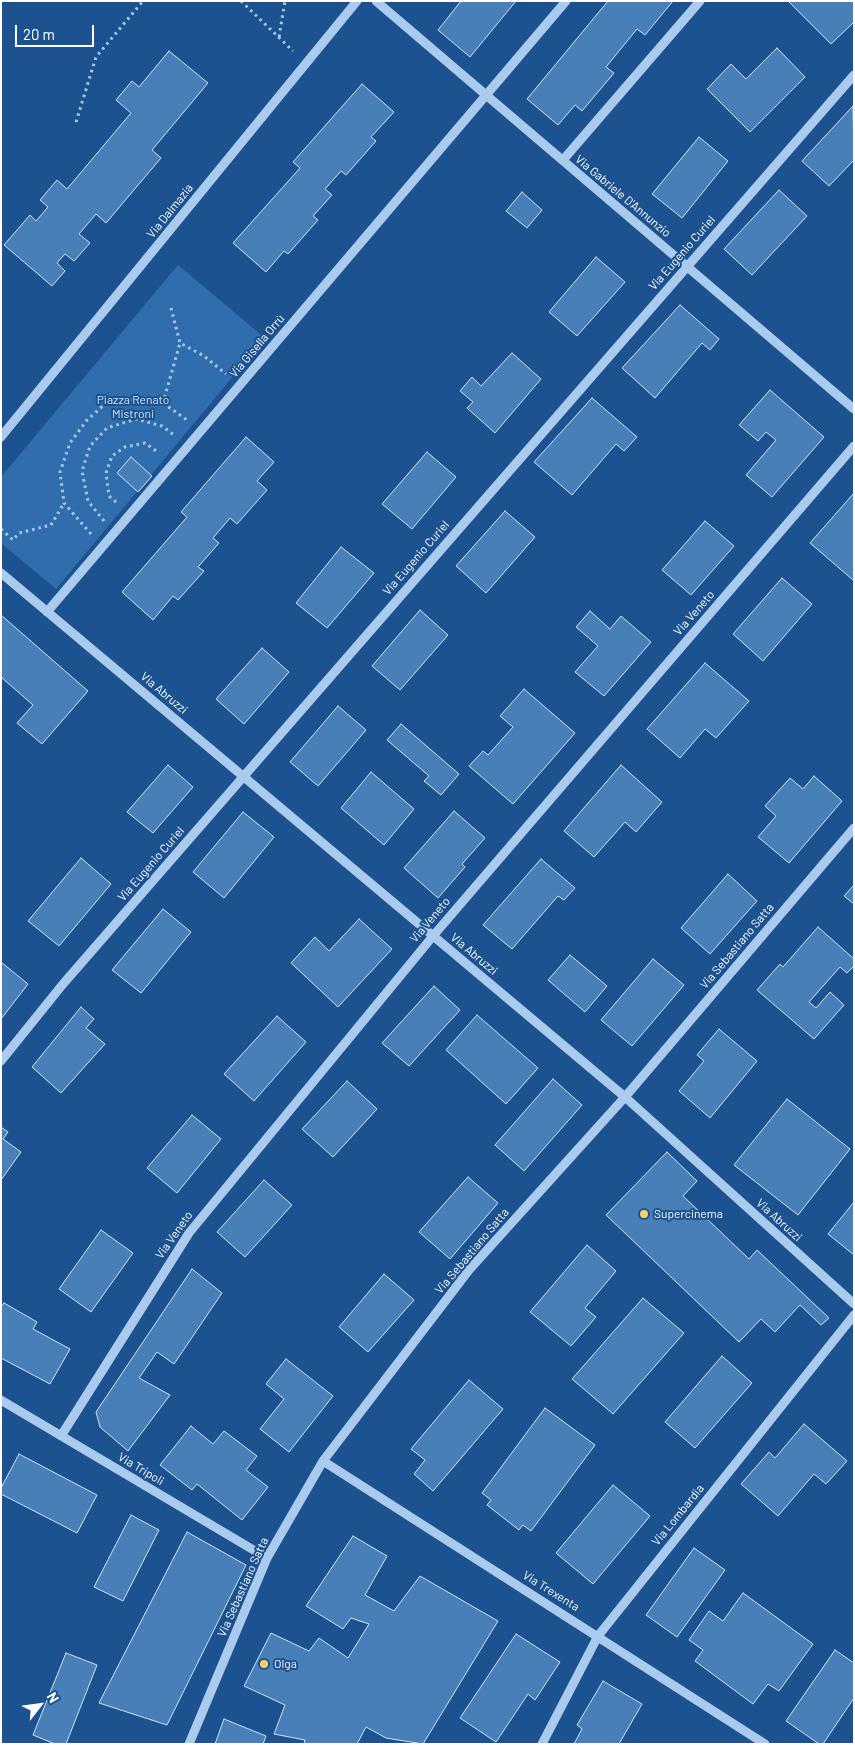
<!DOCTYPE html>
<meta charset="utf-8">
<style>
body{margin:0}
#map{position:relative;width:855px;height:1745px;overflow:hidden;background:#1c5290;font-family:Barlow,sans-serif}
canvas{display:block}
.frame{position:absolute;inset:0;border:2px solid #fff;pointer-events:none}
.north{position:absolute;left:15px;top:1680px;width:50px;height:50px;-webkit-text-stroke:4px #1c5290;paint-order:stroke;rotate:60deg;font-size:14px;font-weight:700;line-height:20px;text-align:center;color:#fff}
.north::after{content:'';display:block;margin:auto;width:18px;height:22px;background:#fff;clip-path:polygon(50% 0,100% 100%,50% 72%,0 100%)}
.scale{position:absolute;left:15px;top:25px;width:79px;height:22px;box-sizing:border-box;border:2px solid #fff;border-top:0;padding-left:6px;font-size:15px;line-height:18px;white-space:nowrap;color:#fff;-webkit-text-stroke:4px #1c5290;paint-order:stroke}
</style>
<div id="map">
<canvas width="855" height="1745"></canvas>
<div class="frame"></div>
<div class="north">N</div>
<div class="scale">20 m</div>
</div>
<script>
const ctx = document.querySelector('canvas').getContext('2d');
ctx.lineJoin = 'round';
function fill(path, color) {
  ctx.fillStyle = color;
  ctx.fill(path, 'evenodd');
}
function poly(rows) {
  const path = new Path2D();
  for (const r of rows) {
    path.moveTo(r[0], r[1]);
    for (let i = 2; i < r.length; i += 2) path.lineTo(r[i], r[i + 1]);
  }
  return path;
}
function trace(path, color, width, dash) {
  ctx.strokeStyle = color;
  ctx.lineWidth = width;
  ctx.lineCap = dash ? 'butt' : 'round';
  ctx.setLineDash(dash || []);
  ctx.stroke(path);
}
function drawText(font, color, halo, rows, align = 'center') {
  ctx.font = font + ' Barlow,sans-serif';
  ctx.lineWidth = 4;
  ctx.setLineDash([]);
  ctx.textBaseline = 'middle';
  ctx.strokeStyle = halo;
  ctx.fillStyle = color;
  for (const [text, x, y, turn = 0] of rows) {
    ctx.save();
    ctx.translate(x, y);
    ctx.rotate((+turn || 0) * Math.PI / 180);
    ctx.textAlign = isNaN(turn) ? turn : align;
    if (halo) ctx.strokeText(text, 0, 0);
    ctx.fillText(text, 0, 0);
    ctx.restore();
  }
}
const green = poly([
 [178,265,265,338,56,589,1,543,1,477]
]);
const building = poly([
 [461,1,516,1,470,57,438,30,461,1],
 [608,1,673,1,645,35,637,29,606,67,614,73,582,111,575,105,558,125,527,99,608,1],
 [788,1,854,1,854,22,831,44,788,1],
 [777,48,805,77,750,132,707,89,731,64,746,79,777,48],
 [169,51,208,83,152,150,161,158,106,223,96,214,79,234,90,243,74,261,65,254,57,263,65,271,52,286,4,245,30,215,36,221,48,207,40,200,57,180,67,189,131,113,116,100,132,81,139,87,169,51],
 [362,84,394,112,371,137,376,141,346,175,341,171,325,189,332,195,313,216,318,220,288,254,284,251,266,272,233,243,300,168,293,162,362,84],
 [853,106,854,160,829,186,802,161,853,106],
 [699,137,728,161,682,218,652,194,699,137],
 [779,190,807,216,752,275,724,249,779,190],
 [522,192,542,210,527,228,506,211,522,192],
 [596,257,625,282,577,336,549,312,596,257],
 [680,305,719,339,710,350,702,343,655,398,622,368,680,305],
 [512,353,541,379,495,433,467,408,473,402,460,391,472,377,481,386,512,353],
 [770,390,824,437,772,497,746,475,776,440,766,432,758,441,739,425,770,390],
 [592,398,637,437,624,451,616,444,572,495,534,462,592,398],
 [246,437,274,462,257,481,267,490,237,524,230,518,213,538,219,543,198,567,204,571,178,600,173,596,153,620,122,592,187,517,181,512,246,437],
 [427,452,456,477,412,529,382,504,427,452],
 [131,457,152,476,138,492,117,473,131,457],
 [854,493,854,579,853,580,810,543,854,493],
 [505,511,535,537,486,593,456,566,505,511],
 [705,521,734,546,691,595,662,570,705,521],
 [341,547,374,573,327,628,296,603,341,547],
 [782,578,812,604,763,661,733,634,782,578],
 [420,610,448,635,400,690,372,666,420,610],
 [590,611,610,629,621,616,651,642,604,696,575,672,598,646,576,627,590,611],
 [1,615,88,691,42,744,17,723,33,705,1,677,1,615],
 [262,648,289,672,244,724,216,699,262,648],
 [705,663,749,701,716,738,705,729,680,758,647,729,705,663],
 [524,689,575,733,513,804,469,766,483,751,488,755,513,727,500,716,524,689],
 [338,706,366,730,318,786,290,762,338,706],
 [401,724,459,774,441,795,424,781,429,776,387,740,401,724],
 [168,765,193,787,153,833,127,812,168,765],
 [621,765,662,802,636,832,625,822,594,857,564,831,621,765],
 [371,772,414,809,384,845,341,808,371,772],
 [814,776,842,801,789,863,758,837,776,816,765,806,790,778,803,789,814,776],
 [454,811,485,838,462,864,465,867,438,898,404,868,454,811],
 [243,812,274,837,224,898,193,872,243,812],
 [81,858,111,884,59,946,28,921,81,858],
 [541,859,575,888,564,900,558,896,512,949,483,925,541,859],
 [728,874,757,901,710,954,681,928,728,874],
 [854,885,854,904,844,896,854,885],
 [163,909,191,932,141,993,112,970,163,909],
 [359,919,392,949,338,1007,291,963,315,937,329,951,359,919],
 [818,927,854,959,854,966,847,973,840,967,809,1002,816,1008,830,992,844,1005,814,1039,757,990,780,964,783,967,818,927],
 [570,955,607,986,585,1012,548,980,570,955],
 [653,959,684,985,632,1046,601,1020,653,959],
 [1,962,28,984,1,1019,1,962],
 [434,986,460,1010,409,1066,382,1043,434,986],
 [81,1007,94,1019,86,1028,105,1044,61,1093,32,1067,81,1007],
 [477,1015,538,1068,506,1104,446,1050,477,1015],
 [277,1016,306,1042,254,1101,224,1074,277,1016],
 [719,1029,757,1061,710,1118,679,1091,704,1061,697,1055,719,1029],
 [553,1079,582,1105,524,1171,495,1145,553,1079],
 [347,1081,377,1109,333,1157,302,1129,347,1081],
 [787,1099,850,1149,798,1215,734,1165,787,1099],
 [192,1115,221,1139,177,1193,147,1168,192,1115],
 [1,1127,8,1132,3,1139,21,1152,1,1180,1,1127],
 [667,1152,697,1181,683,1196,749,1259,757,1250,829,1318,821,1325,800,1305,775,1332,761,1319,739,1342,606,1215,667,1152],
 [468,1177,498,1203,450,1259,419,1232,468,1177],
 [264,1180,292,1205,245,1257,217,1232,264,1180],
 [854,1202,854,1255,828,1234,854,1202],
 [101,1230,133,1253,91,1312,59,1289,101,1230],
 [587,1245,616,1271,585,1308,596,1317,571,1346,530,1312,587,1245],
 [192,1269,222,1293,174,1364,157,1352,139,1378,170,1395,128,1451,100,1427,96,1412,192,1269],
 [384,1274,414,1300,368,1352,339,1327,384,1274],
 [643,1298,684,1333,613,1414,572,1379,643,1298],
 [4,1303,37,1322,33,1329,70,1349,50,1384,1,1358,1,1307,4,1303],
 [722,1356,752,1383,695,1448,665,1422,722,1356],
 [286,1359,333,1396,289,1452,260,1429,284,1399,266,1384,286,1359],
 [469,1380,503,1409,433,1491,414,1474,425,1460,411,1449,469,1380],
 [545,1408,595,1445,531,1531,523,1525,519,1530,487,1505,491,1500,482,1493,545,1408],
 [804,1424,847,1461,826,1484,814,1474,778,1516,741,1484,769,1452,775,1458,804,1424],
 [191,1426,213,1444,224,1431,257,1456,246,1470,268,1487,242,1520,197,1484,192,1490,160,1465,191,1426],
 [19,1454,97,1495,77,1533,1,1494,1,1488,19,1454],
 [613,1485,650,1516,593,1584,556,1553,613,1485],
 [131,1515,159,1530,123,1601,94,1587,131,1515],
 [187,1532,246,1565,167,1725,99,1703,187,1532],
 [353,1536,387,1556,365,1595,394,1611,420,1576,498,1621,423,1744,386,1738,366,1727,357,1744,304,1744,305,1740,274,1734,285,1705,244,1686,271,1633,309,1651,319,1638,348,1658,369,1624,351,1618,343,1629,306,1606,353,1536],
 [694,1548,725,1570,677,1637,646,1615,694,1548],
 [743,1593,813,1644,779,1691,768,1684,753,1704,695,1661,703,1650,689,1640,709,1611,723,1621,743,1593],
 [516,1634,560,1662,535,1700,528,1694,496,1742,460,1718,516,1634],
 [835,1650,854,1663,854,1698,823,1744,819,1744,786,1721,835,1650],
 [66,1653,97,1665,66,1744,55,1744,33,1735,66,1653],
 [603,1681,642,1704,619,1744,574,1744,582,1729,577,1725,603,1681],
 [224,1719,266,1736,263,1744,215,1744,224,1719]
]);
const path = poly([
 [241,1,293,51],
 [279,37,285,1],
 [76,122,96,57,143,1],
 [171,308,180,343,204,356,226,374],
 [163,403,187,420],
 [116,502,109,496,106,473,112,456,125,447,145,443,159,453],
 [104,521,88,501,82,471,90,446,107,428,136,419,162,426,174,435],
 [1,529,13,540,19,533,51,525,64,503],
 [91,534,64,503,60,472,70,443,87,420,106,403,146,398,163,403,180,343]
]);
const minor = poly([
 [376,1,854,409],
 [563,160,700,1],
 [1,437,357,1],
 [1,573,625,1097,854,1304],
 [47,612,566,1],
 [1,1061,63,984,854,75],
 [1,1400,267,1558],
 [61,1436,189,1233,433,936,854,446],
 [323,1461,765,1744],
 [189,1744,267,1558,323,1461,469,1270,625,1097,854,828],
 [542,1744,598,1636,854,1315]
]);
const markers = [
 [644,1214,5,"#fece69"],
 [264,1664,5,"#fece69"]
];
const streetNames = [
 ["Via Gabriele D'Annunzio",623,196,40],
 ["Via Dalmazia",170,211,-51],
 ["Via Eugenio Curiel",682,253,-49],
 ["Via Gisella Orrù",257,346,-50],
 ["Via Eugenio Curiel",416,558,-49],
 ["Via Veneto",694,613,-49],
 ["Via Abruzzi",164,693,40],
 ["Via Eugenio Curiel",151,864,-49],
 ["Via Veneto",430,920,-50],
 ["Via Sebastiano Satta",737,946,-50],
 ["Via Abruzzi",474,954,40],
 ["Via Abruzzi",779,1220,42],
 ["Via Veneto",174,1235,-55],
 ["Via Sebastiano Satta",472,1251,-50],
 ["Via Tripoli",141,1469,31],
 ["Via Lombardia",678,1515,-51],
 ["Via Sebastiano Satta",243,1587,-66],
 ["Via Trexenta",551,1591,32]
];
const parkNames = [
 ["Piazza Renato",133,400],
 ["Mistroni",133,414]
];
const poiNames = [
 ["Supercinema",654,1214],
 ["Olga",274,1664]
];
fill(green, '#2f6dad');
fill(building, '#497fb8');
trace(building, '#d1e5fa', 1);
trace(path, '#abcbee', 3, [2.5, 4]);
trace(minor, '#abcbee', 9);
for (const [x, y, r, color] of markers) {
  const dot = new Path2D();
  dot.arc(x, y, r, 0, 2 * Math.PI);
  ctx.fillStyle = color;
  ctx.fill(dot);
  trace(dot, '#1c5290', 2);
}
drawText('12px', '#fff', '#1c5290', streetNames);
drawText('12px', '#d1e5fa', '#1c5290', parkNames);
drawText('12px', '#fff', '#1c5290', poiNames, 'left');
</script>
